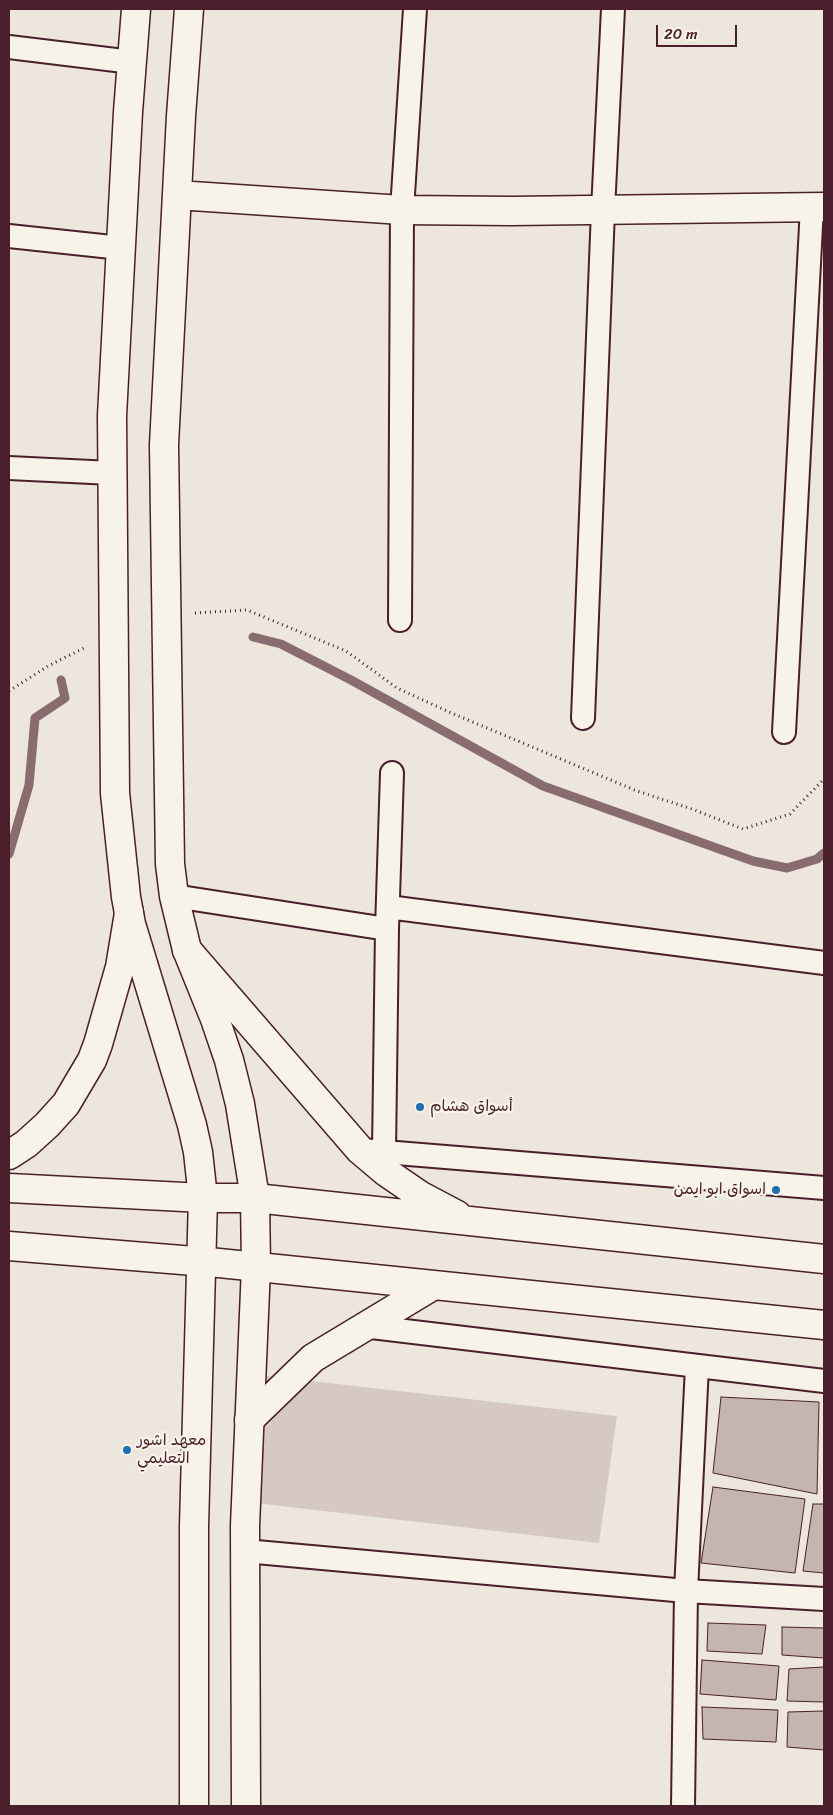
<!DOCTYPE html>
<meta charset="utf-8">
<style>
body{margin:0}
#map{position:relative;width:833px;height:1815px;overflow:hidden;background:#ece6dd;font-family:Sriracha,sans-serif}
canvas{display:block}
.frame{position:absolute;inset:0;border:10px solid #4a1f2b;pointer-events:none}
.scale{position:absolute;left:656px;top:25px;width:81px;height:22px;box-sizing:border-box;border:2px solid #4a1f2b;border-top:0;padding-left:6px;font-size:15px;line-height:18px;white-space:nowrap;color:#4a1f2b;-webkit-text-stroke:4px #f7f3e8;paint-order:stroke}
</style>
<div id="map">
<canvas width="833" height="1815"></canvas>
<div class="frame"></div>
<div class="scale">20 m</div>
</div>
<script>
const ctx = document.querySelector('canvas').getContext('2d');
ctx.lineJoin = 'round';
function fill(path, color) {
  ctx.fillStyle = color;
  ctx.fill(path, 'evenodd');
}
function poly(rows) {
  const path = new Path2D();
  for (const r of rows) {
    path.moveTo(r[0], r[1]);
    for (let i = 2; i < r.length; i += 2) path.lineTo(r[i], r[i + 1]);
  }
  return path;
}
function trace(path, color, width, dash) {
  ctx.strokeStyle = color;
  ctx.lineWidth = width;
  ctx.lineCap = dash ? 'butt' : 'round';
  ctx.setLineDash(dash || []);
  ctx.stroke(path);
}
function drawText(font, color, halo, rows, align = 'center') {
  ctx.font = font + ' Sriracha,"Playpen Sans Arabic",sans-serif';
  ctx.lineWidth = 4.5;
  ctx.setLineDash([]);
  ctx.textBaseline = 'middle';
  ctx.strokeStyle = halo;
  ctx.fillStyle = color;
  for (const [text, x, y, turn = 0] of rows) {
    ctx.save();
    ctx.translate(x, y);
    ctx.rotate((+turn || 0) * Math.PI / 180);
    ctx.textAlign = isNaN(turn) ? turn : align;
    if (halo) ctx.strokeText(text, 0, 0);
    ctx.fillText(text, 0, 0);
    ctx.restore();
  }
}
const green = poly([
 [259,1375,617,1416,599,1543,255,1503]
]);
const stream = poly([
 [253,637,281,644,351,680,543,786,753,861,787,868,817,859,824,853],
 [9,854,29,785,35,718,65,698,61,680]
]);
const building = poly([
 [721,1397,819,1402,817,1494,713,1473,721,1397],
 [713,1487,805,1499,795,1573,701,1563,713,1487],
 [813,1504,824,1504,824,1573,803,1571,813,1504],
 [708,1623,766,1625,762,1654,707,1651,708,1623],
 [782,1627,824,1628,824,1658,782,1655,782,1627],
 [702,1660,779,1666,776,1700,700,1694,702,1660],
 [824,1667,824,1702,787,1701,789,1669,824,1667],
 [702,1707,778,1710,776,1742,703,1739,702,1707],
 [824,1711,824,1750,787,1747,788,1712,824,1711]
]);
const path = poly([
 [195,613,247,610,346,651,397,688,449,712,637,791,692,809,743,829,790,814,824,779],
 [9,691,48,666,86,647]
]);
const street = poly([
 [9,47,132,62],
 [9,236,121,248],
 [9,468,112,473],
 [400,620,402,210,415,9],
 [583,718,603,210,613,9],
 [784,732,812,207],
 [174,896,387,929],
 [388,907,824,963],
 [360,1150,824,1188],
 [384,1152,387,929,392,773],
 [363,1326,824,1381],
 [245,1551,686,1591,824,1599],
 [683,1806,686,1591,697,1366]
]);
const secondary = poly([
 [136,9,128,112,112,416,115,793,126,897,131,924,192,1125,198,1152,203,1198,194,1526,194,1806],
 [189,9,181,116,164,445,170,864,174,896,187,950,215,1019,229,1060,240,1104,255,1198,256,1267,245,1526,246,1806],
 [177,195,402,210,511,211,824,207]
]);
const primary = poly([
 [187,950,360,1150,386,1172,421,1196,457,1215],
 [9,1155,26,1144,47,1125,66,1104,92,1060,98,1044,120,967,129,913],
 [9,1188,203,1198,255,1198,824,1259],
 [9,1246,219,1263,824,1325],
 [249,1420,313,1358,434,1285]
]);
const markers = [
 [420,1107,5,"#1f6fb2"],
 [776,1190,5,"#1f6fb2"],
 [127,1450,5,"#1f6fb2"]
];
const poiNames = [
 ["أسواق هشام",430,1107],
 ["اسواق ابو ايمن",766,1190,"right"],
 ["معهد اشور",137,1441],
 ["التعليمي",137,1459]
];
fill(green, '#d5c9c2');
trace(stream, '#896c6f', 9);
fill(building, '#c4b5b0');
trace(building, '#4a1f2b', 1);
trace(street, '#4a1f2b', 26);
trace(secondary, '#4a1f2b', 31);
trace(primary, '#4a1f2b', 31);
trace(path, '#4a1f2b', 3, [1, 4]);
trace(street, '#f7f3e8', 22);
trace(secondary, '#f7f3e8', 28);
trace(primary, '#f7f3e8', 28);
for (const [x, y, r, color] of markers) {
  const dot = new Path2D();
  dot.arc(x, y, r, 0, 2 * Math.PI);
  ctx.fillStyle = color;
  ctx.fill(dot);
  trace(dot, '#f7f3e8', 2);
}
drawText('16px', '#4a1f2b', '#f7f3e8', poiNames, 'left');
</script>
